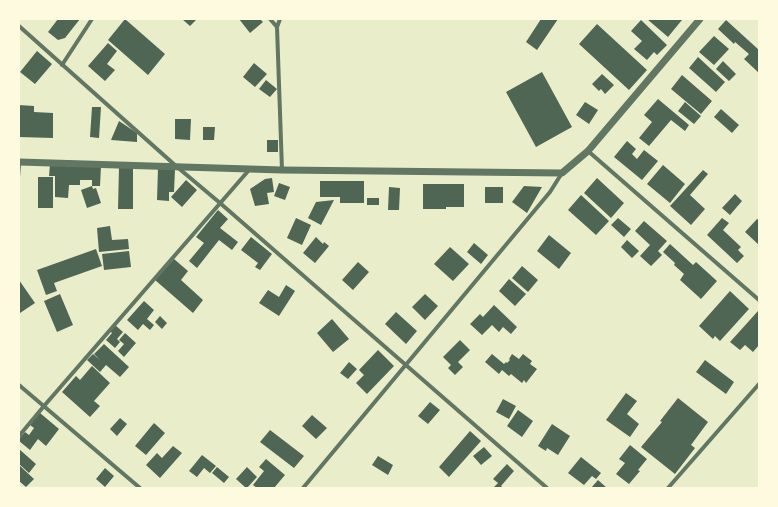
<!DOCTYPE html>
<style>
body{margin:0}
#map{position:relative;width:778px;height:507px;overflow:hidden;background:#e9edc9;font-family:"Fira Sans",sans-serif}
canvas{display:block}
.frame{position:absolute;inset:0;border:20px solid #fefae0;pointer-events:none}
</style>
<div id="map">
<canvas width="778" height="507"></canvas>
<div class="frame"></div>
</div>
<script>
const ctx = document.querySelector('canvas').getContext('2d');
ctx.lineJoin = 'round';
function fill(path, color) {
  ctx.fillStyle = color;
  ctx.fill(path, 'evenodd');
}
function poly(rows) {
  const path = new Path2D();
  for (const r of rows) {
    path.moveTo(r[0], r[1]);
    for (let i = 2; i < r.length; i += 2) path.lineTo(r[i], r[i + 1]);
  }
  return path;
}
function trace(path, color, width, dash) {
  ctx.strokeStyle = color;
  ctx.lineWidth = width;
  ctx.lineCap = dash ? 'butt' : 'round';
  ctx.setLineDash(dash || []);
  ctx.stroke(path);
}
const building = poly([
 [58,19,80,19,65,38,58,40,48,32],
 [125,19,165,54,148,75,108,40],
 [182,19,197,19,190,26],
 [239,19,260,19,263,22,250,33],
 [541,19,558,19,537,50,526,42],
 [647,19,680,19,682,20,668,37],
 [641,20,667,45,657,55,654,52,647,60,634,49,642,41,631,31],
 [726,20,759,50,759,73,744,59,749,54,735,42,734,44,718,29],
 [597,24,647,70,629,90,579,44],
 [714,36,729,49,714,65,699,52],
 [108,43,117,51,107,64,115,70,105,81,88,66],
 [37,51,52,64,35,84,20,72],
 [698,57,725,82,716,92,689,68],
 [723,61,736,74,729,81,716,69],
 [254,63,267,74,255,87,243,77],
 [542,72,572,127,536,147,506,92],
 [602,74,614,85,605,94,601,89,599,91,592,84],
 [682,75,712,101,701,114,671,89],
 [266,80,277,89,270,97,259,89],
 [658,99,689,125,685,131,671,120,649,146,639,138,652,122,644,115],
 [585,102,598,110,589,124,576,115],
 [685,102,701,116,694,124,678,111],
 [19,105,34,106,34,112,53,113,53,138,19,137],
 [92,107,101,107,99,138,90,137],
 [721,109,739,125,732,133,714,117],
 [175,119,191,119,190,140,175,139],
 [119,121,137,133,137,142,111,140],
 [203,127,215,127,214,140,203,140],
 [267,140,278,140,278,152,267,152],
 [627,141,636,149,632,154,637,159,644,150,658,161,642,180,614,157],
 [19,164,21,164,20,177,19,177],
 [50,164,101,166,100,186,92,186,92,180,80,180,80,185,69,185,68,198,55,197,55,176,49,176],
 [663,165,685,184,670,203,647,184],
 [119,167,133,168,133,209,118,209],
 [158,168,175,169,174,192,169,192,169,201,157,200],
 [703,170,708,174,690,195,705,209,691,225,670,206],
 [38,177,53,177,53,208,38,208],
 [272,178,274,192,267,193,269,204,255,206,250,189,265,179],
 [597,178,624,203,611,218,584,193],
 [186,180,197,190,182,207,171,197],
 [320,181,364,181,364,203,340,203,340,197,320,197],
 [279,183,290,187,285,200,274,196],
 [423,184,464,184,464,207,446,207,446,209,423,209],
 [92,186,93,189,96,188,101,203,87,208,81,190],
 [524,186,542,187,527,213,512,202],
 [389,187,400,188,399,210,388,210],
 [485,187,503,187,503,203,485,203],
 [735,194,742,201,730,215,722,208],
 [581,195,609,221,596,235,568,210],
 [367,198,379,198,379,205,367,205],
 [334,200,321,225,308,218,316,202],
 [218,210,228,219,220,228,238,242,232,250,219,240,197,268,189,261,204,243,196,237],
 [296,218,311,225,302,245,287,238],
 [618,218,631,229,624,237,611,225],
 [722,218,729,223,723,230,741,247,738,250,744,256,737,263,707,235],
 [757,219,759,220,759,245,745,232],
 [644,221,667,241,658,251,662,255,651,266,640,256,650,245,635,231],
 [110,226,112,240,128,239,129,249,99,252,97,228],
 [549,235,571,253,559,269,537,251],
 [251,237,272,254,260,270,255,267,258,263,241,250],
 [316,237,323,244,324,242,329,246,315,263,303,253],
 [627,240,639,251,632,258,621,247],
 [474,243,488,255,481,264,467,252],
 [670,244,693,265,696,262,717,281,701,299,680,280,684,274,674,265,675,263,663,252],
 [450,247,469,264,453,281,434,264],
 [96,249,102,266,54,283,57,291,46,295,37,270],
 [129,251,131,267,104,270,102,254],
 [174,259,188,271,181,280,203,300,193,313,155,280],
 [358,262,369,272,353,290,342,280],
 [522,266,538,280,528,292,512,278],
 [509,279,526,294,515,306,499,291],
 [19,280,35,303,20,313,19,311],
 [286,285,295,291,279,316,259,303,268,290,279,297],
 [730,291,749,309,720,341,715,336,713,339,699,326],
 [60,294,73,325,57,332,44,301],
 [425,294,438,306,425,320,412,307],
 [144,301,154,310,147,319,154,325,150,330,143,324,138,330,127,320],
 [494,305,517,327,511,334,503,327,499,332,492,325,482,335,470,324,480,314,483,317],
 [758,311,759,312,759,345,753,352,745,345,740,350,730,342],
 [396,312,417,331,406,344,385,324],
 [160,316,167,323,162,329,155,322],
 [332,319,349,339,333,352,317,333],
 [115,325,123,332,117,339,120,342,115,348,106,340,112,333,110,331],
 [125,333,136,343,124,357,118,351,124,344,119,340],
 [460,340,470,350,458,362,463,367,455,375,448,368,451,365,443,357],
 [104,344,129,367,120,377,106,365,100,372,87,360,93,354,100,360,94,354],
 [378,350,394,366,367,394,356,383,364,375,359,370],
 [492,354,504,364,506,362,507,363,510,360,509,359,512,354,519,359,523,354,532,361,530,364,537,369,526,383,524,380,522,383,511,374,509,376,502,370,499,374,485,362],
 [705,360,734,382,726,394,696,372],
 [349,362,357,369,348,379,340,373],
 [92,366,110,383,94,401,100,406,90,417,62,392,76,376,80,380],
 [626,393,637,401,627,414,639,424,630,437,606,420],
 [678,398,708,422,691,445,695,448,675,474,641,447,662,422,660,421],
 [503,399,516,406,509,419,496,412],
 [430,402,440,410,428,424,418,416],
 [518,410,533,421,522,437,507,426],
 [40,413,59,429,46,446,38,439,30,450,19,441,19,439,25,432,29,435,34,428,30,425],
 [312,415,327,428,316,439,302,426],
 [120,418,127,424,117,436,110,429],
 [154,423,165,433,146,455,135,446],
 [552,424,570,436,558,455,547,448,546,451,538,446],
 [270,430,304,456,294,468,260,442],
 [470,431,481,441,449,477,439,467],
 [630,445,647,459,638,470,640,471,629,484,616,474,625,463,619,459],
 [173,446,182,453,160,478,146,465,157,453,162,458],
 [484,447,492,456,481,465,473,456],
 [19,449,36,464,29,473,19,464],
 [202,455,216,466,210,473,204,468,197,477,189,471],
 [378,456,393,465,388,475,372,465],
 [581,457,601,473,596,479,592,476,584,485,568,473],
 [266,459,285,475,274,488,257,488,253,485,264,471,259,467],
 [507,464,514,471,501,486,503,488,493,488,498,483,493,479],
 [19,465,34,479,26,487,19,481],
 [217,467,229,477,224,483,212,473],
 [247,467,257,477,247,488,246,488,236,479],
 [105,468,114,476,105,487,96,479],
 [598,480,607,488,591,488]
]);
const minor = poly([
 [270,19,277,27],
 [280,19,277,27,282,170],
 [19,26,176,166,220,203,547,488],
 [62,65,92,19],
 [588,151,759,300],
 [19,385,140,488],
 [19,436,44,406,249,170],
 [303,488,550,192,562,173],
 [668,488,759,384]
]);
const tertiary = poly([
 [19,162,282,170,562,173,588,151,700,19]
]);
fill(building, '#4f6655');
trace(minor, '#617663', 4);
trace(tertiary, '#617663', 7);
</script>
